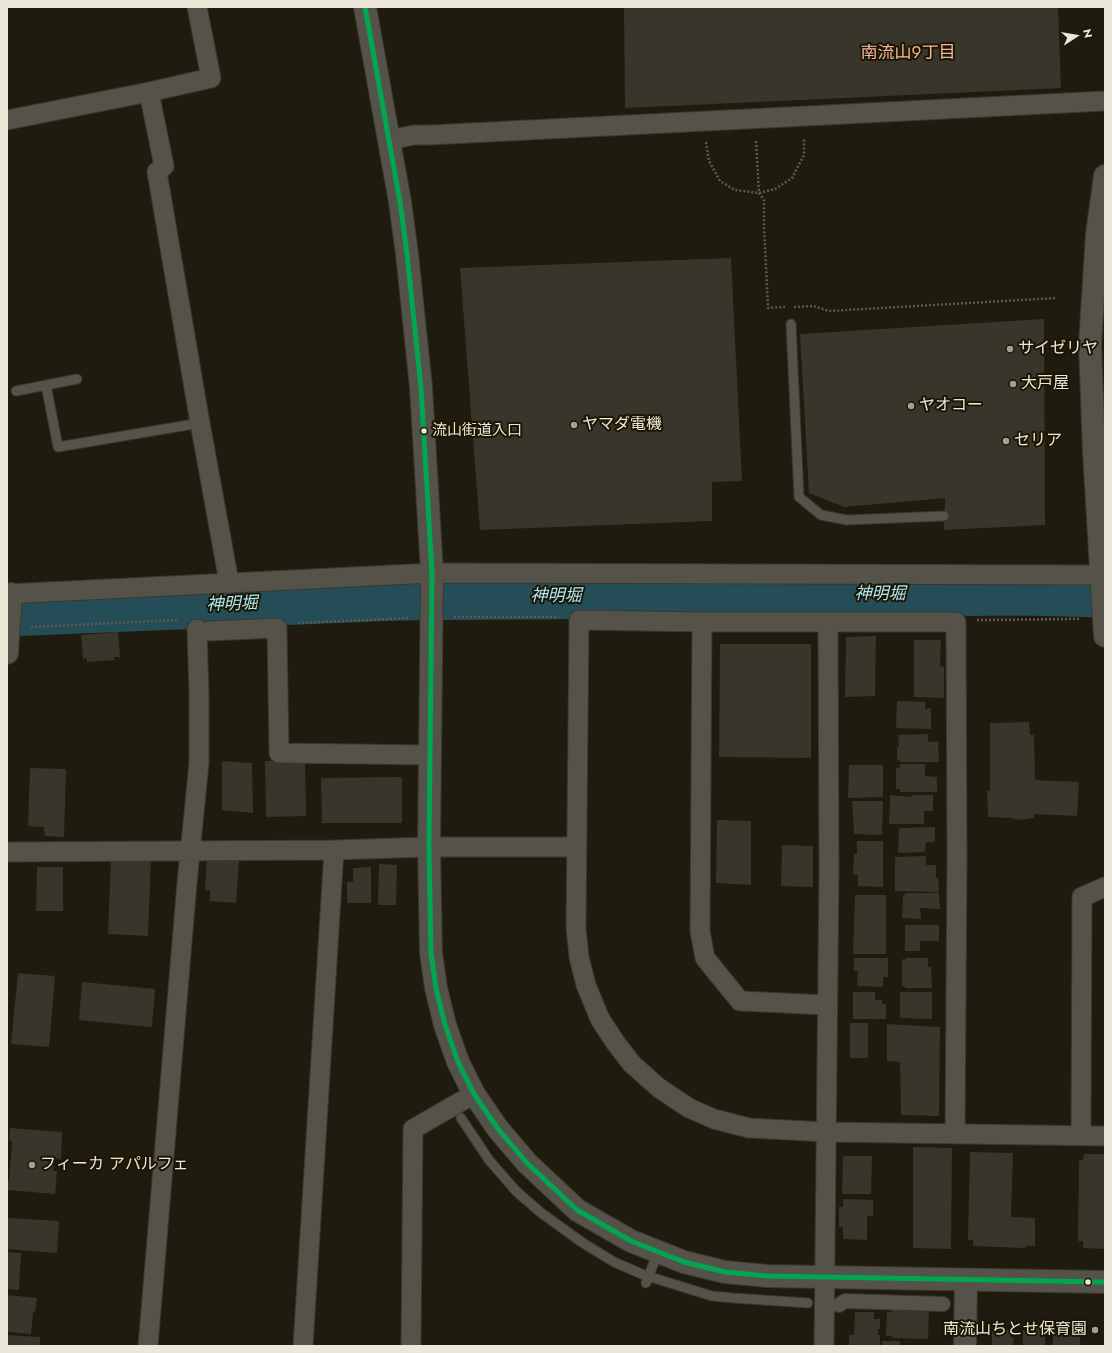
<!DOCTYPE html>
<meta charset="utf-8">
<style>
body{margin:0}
#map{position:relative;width:1112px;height:1353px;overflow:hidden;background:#1f1b0e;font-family:Jost,sans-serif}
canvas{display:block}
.frame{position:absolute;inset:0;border:8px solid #ece8d9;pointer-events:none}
.north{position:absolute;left:1056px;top:16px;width:40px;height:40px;-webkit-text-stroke:3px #1c1501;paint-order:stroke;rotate:78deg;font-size:11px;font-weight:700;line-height:16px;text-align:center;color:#ece8d9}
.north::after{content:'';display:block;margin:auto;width:14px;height:18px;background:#ece8d9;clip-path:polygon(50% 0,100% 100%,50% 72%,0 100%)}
</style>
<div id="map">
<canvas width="1112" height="1353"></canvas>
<div class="frame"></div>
<div class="north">N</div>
</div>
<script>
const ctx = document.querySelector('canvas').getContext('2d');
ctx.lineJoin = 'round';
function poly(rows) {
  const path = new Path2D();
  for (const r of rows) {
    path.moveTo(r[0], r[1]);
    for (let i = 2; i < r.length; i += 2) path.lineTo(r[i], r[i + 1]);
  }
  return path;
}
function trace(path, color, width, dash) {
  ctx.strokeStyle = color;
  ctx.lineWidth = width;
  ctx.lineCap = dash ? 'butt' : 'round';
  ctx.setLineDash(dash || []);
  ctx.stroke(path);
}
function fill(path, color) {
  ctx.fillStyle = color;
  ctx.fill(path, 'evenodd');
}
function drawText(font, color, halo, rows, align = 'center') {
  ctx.font = font + ' Jost,"Noto Sans JP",sans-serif';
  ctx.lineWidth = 4;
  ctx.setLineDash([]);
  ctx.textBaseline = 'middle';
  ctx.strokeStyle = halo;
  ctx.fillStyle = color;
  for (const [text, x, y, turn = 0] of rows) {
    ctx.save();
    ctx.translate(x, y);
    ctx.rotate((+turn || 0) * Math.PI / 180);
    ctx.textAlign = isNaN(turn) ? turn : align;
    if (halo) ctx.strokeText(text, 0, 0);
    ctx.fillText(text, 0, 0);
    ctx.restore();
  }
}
const river = poly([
 [7,615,397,599,1023,594,1105,596]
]);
const building = poly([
 [624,7,1058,7,1061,88,625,108],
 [731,258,742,481,712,482,712,521,480,530,460,268],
 [1044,319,1045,525,944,530,945,498,844,507,809,493,800,334],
 [118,632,120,657,114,657,114,660,87,662,86,658,83,659,81,635],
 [876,636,875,696,845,697,846,637],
 [914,640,941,640,940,666,944,667,944,698,914,697],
 [720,644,811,644,811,758,719,757],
 [897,701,925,702,925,709,931,708,931,729,896,728],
 [1029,722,1030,735,1034,735,1035,780,1079,782,1077,816,1034,814,1034,818,1019,820,1011,818,988,817,987,791,990,791,990,723],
 [928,734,928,742,938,741,939,762,900,762,900,761,897,760,897,747,899,747,898,735],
 [305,760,306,816,266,817,265,761],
 [222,761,252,763,253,813,222,810],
 [900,764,925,764,925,776,937,777,937,792,900,792,900,789,896,789,896,768,900,768],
 [849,765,883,765,883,797,848,798],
 [30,768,66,769,64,837,45,836,44,827,28,826],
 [402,777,402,823,322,823,321,778],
 [890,795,912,797,912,795,933,795,933,811,924,811,924,824,889,824],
 [852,801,883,801,882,835,854,834],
 [717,820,751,821,751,885,716,883],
 [935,827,935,842,926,842,925,852,898,853,899,828],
 [857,841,883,841,883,887,858,886,858,875,853,874,854,854,857,854],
 [782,845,813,846,813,887,781,886],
 [111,856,151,858,148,936,108,934],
 [926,856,926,865,936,865,936,878,938,878,939,892,895,891,895,857],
 [207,858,239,860,236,903,210,901,210,890,205,890],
 [379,864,397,865,396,905,378,905],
 [37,867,63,867,63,911,36,911],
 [371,867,371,903,347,903,347,882,353,882,353,868],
 [905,893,939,893,940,909,920,908,921,919,902,918,903,895,906,894],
 [855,895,886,895,886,954,853,954],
 [905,925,939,925,939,941,920,941,920,951,905,951],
 [854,958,888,958,888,977,883,977,883,987,857,986,858,971,854,971],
 [905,958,928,958,928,967,931,967,932,988,905,988,905,986,902,986,902,959,905,960],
 [18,973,55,976,49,1047,11,1044],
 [82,982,155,989,152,1027,79,1020],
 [853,992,875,992,875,1000,882,1000,882,1004,886,1004,886,1019,853,1019],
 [900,992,932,992,932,1019,900,1018],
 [850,1023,868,1023,868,1058,850,1058],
 [887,1024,940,1027,939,1116,901,1115,900,1062,887,1061],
 [10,1128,62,1132,61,1159,54,1158,53,1171,57,1171,55,1194,7,1190,7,1180,9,1181,12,1142,9,1140],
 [913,1147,952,1148,951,1249,913,1248],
 [970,1152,1013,1153,1011,1217,1035,1218,1035,1246,1025,1246,1025,1248,973,1246,973,1240,968,1240],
 [1084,1154,1105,1154,1105,1249,1083,1248,1083,1241,1078,1241,1079,1161,1083,1160],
 [843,1156,872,1156,871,1194,842,1194],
 [843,1199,873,1200,873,1216,867,1216,867,1240,843,1239,843,1227,839,1227,839,1207,843,1207],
 [7,1218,59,1221,57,1253,7,1249],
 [7,1252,21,1253,19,1290,7,1289],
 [7,1295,37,1298,35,1312,33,1312,31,1334,7,1332],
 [892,1309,929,1311,928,1339,892,1338,892,1336,886,1336,887,1312,892,1312],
 [855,1312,874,1312,874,1319,880,1319,880,1329,878,1329,878,1335,880,1335,880,1346,849,1346,849,1335,854,1335],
 [1029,1325,1045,1325,1045,1346,1023,1346,1023,1331,1029,1331],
 [992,1330,1011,1330,1011,1337,1014,1338,1013,1346,992,1346],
 [1053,1333,1080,1333,1080,1346,1053,1346],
 [7,1335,40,1337,40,1346,7,1346],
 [882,1341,900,1341,899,1346,882,1346]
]);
const path = poly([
 [756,141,759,193,764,200,764,226,768,308,785,307],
 [706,142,709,161,720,181,735,190,759,193,775,189,792,178,804,155,804,138],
 [794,307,813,306,829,311,1056,298],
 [454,617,559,617],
 [977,620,1080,619],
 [298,623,409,618],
 [31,627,178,620]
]);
const service = poly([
 [791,324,799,497,821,515,847,520,944,516],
 [46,385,58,447,200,423],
 [16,391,77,379],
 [461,1118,489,1160,516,1191,540,1212,583,1243,614,1262,644,1275,712,1296,733,1298,808,1303],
 [646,1283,658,1252]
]);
const pedestrian = poly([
 [839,1305,845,1301,943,1304]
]);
const minor = poly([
 [149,92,164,166,157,172,200,423,229,582],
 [7,120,149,92,211,78,197,7],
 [389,140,414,135,429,135,1105,101],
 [7,594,432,573,1105,575],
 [702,622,700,931,705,958,740,1001,827,1005],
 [209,631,277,628,279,753,431,755],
 [7,852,334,850,429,847,577,847],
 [955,1134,957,858,956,622,702,622,579,620,576,928,579,957,586,985,600,1019,615,1042,632,1064,659,1088,689,1108,714,1119,749,1128,826,1132,1105,1136],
 [1081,1136,1082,897,1105,887],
 [148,1346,187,883,199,763,199,694,197,629],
 [303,1346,334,850],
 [411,1346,413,1129,474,1094],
 [824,1346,829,871,828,622]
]);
const tertiary = poly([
 [365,7,400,202,407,254,421,387,432,573,429,847,431,953,436,988,445,1025,458,1062,474,1094,498,1129,527,1163,577,1210,631,1241,684,1262,725,1272,767,1276,1105,1282],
 [1105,176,1097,234,1090,344,1094,452,1105,636],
 [7,653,11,594],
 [965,1346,966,1280]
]);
const bus1 = poly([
 [365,7,400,202,407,254,421,387,432,573,429,847,431,953,436,988,445,1025,458,1062,474,1094,498,1129,527,1163,577,1210,631,1241,684,1262,725,1272,767,1276,1105,1282]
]);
const markers = [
 [1010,349,4,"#a4a092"],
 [1013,384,4,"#a4a092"],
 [911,406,4,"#a4a092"],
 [574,425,4,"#a4a092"],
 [424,431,3.5,"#ece8d9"],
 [1006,441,4,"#a4a092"],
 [32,1165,4,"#a4a092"],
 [1088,1282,3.5,"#ece8d9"],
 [1095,1330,4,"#a4a092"]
];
const busNames = [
 ["流山街道入口",432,431]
];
const poiNames = [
 ["サイゼリヤ",1018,349],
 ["大戸屋",1021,384],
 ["ヤオコー",919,406],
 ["ヤマダ電機",582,425],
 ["セリア",1014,441],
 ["フィーカ アパルフェ",40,1165],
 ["南流山ちとせ保育園",1087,1330,"right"]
];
const neighbourhoodNames = [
 ["南流山9丁目",908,54]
];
const waterNames = [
 ["神明堀",880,595],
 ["神明堀",556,597],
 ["神明堀",232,605,-2]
];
trace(river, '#254d57', 43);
fill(building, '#38352a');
trace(service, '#3a382e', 11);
trace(pedestrian, '#3a382e', 16);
trace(minor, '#3a382e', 21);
trace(tertiary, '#3a382e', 24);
trace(path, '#5d5a52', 2.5, [2, 2]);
trace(service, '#55524a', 9);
trace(pedestrian, '#55524a', 14);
trace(minor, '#55524a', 19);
trace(tertiary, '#55524a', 22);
trace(bus1, '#00a651', 5);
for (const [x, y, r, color] of markers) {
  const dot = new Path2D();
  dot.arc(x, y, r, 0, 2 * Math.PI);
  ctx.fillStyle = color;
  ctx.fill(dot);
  trace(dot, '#1c1501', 1.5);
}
drawText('15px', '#ece8d9', '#1c1501', busNames, 'left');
drawText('16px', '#ece8d9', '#1c1501', poiNames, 'left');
drawText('17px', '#f6b7a0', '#1c1501', neighbourhoodNames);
drawText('italic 17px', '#aae7f8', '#1c1501', waterNames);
</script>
